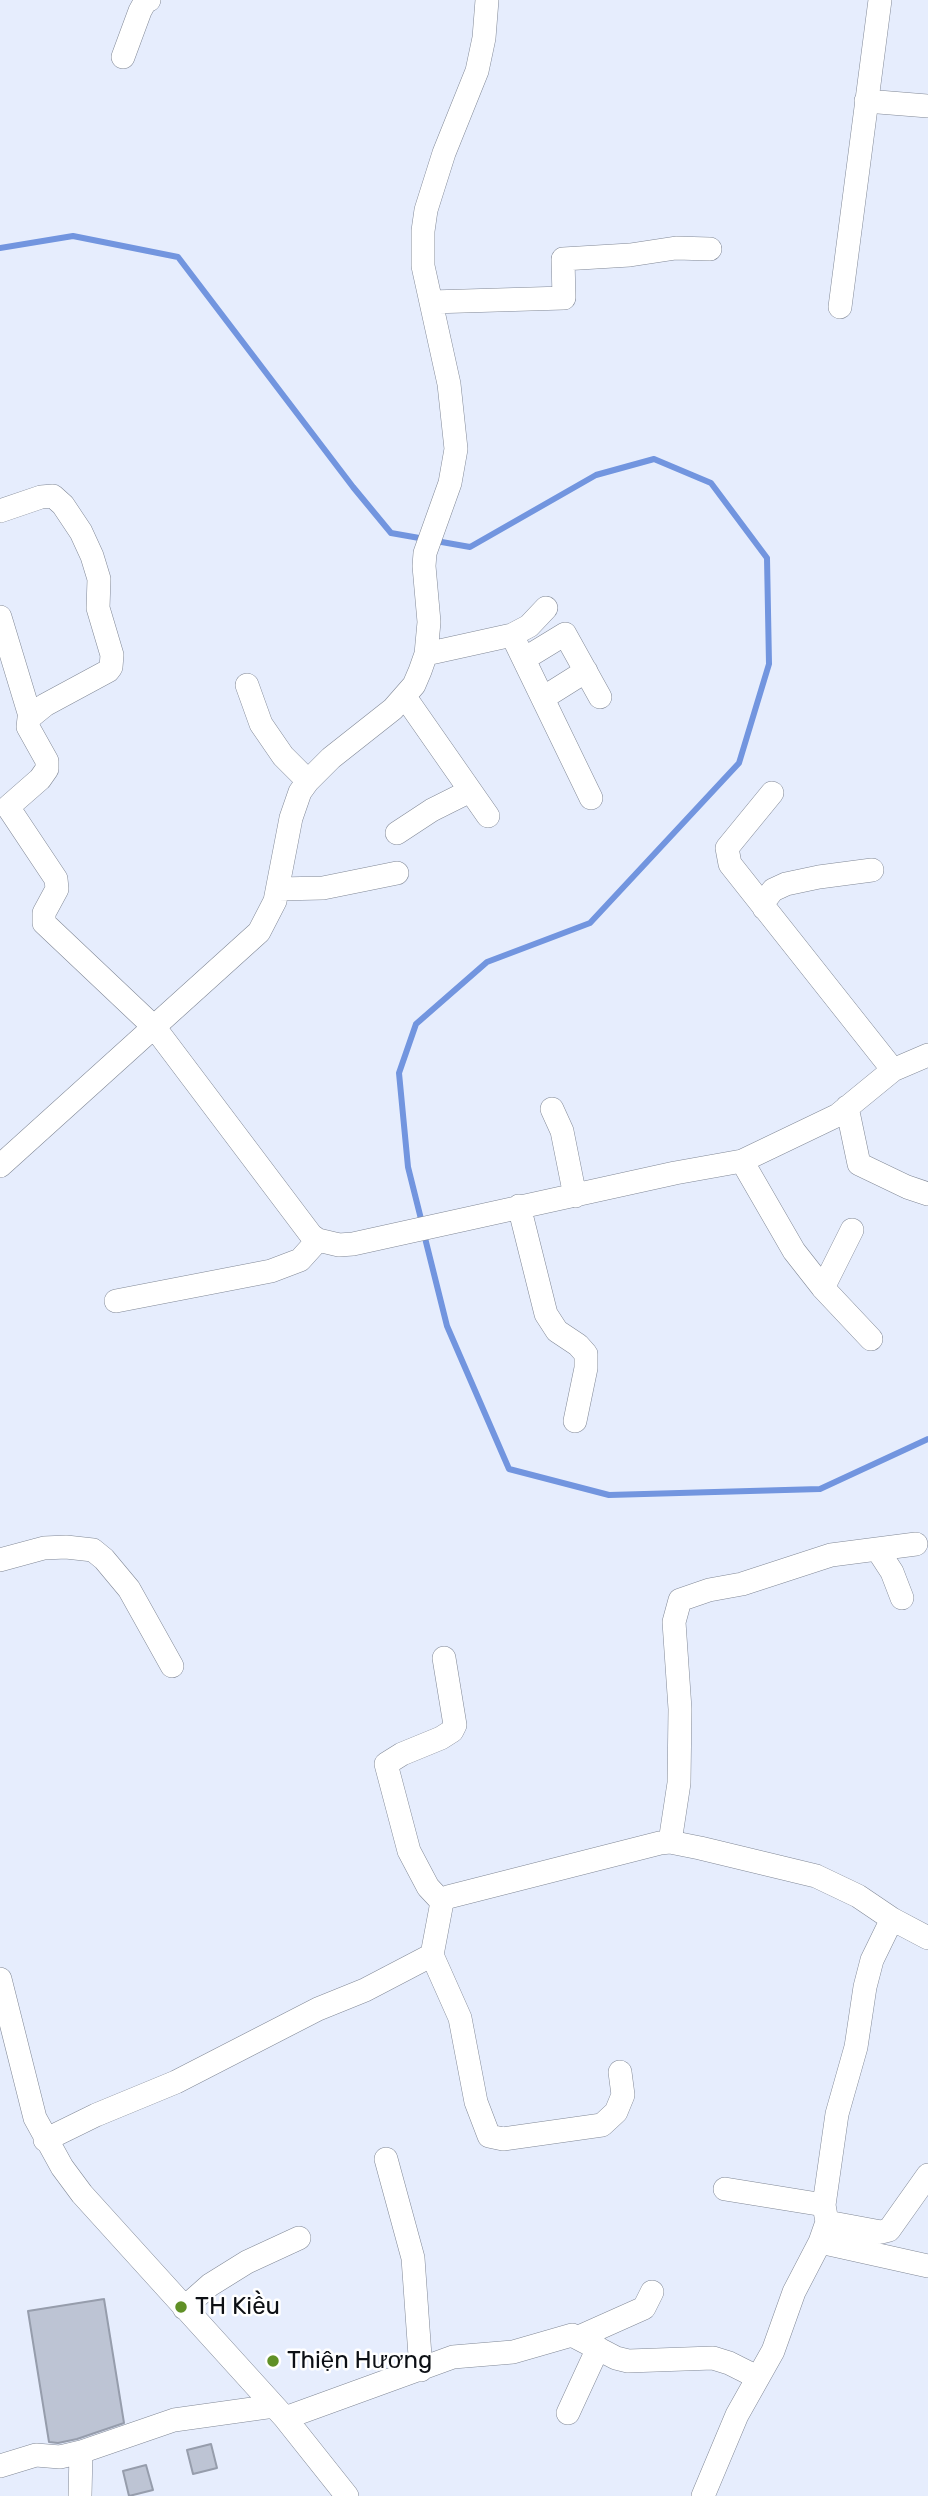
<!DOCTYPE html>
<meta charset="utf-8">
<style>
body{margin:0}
canvas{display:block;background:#e6edfd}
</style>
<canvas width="928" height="2496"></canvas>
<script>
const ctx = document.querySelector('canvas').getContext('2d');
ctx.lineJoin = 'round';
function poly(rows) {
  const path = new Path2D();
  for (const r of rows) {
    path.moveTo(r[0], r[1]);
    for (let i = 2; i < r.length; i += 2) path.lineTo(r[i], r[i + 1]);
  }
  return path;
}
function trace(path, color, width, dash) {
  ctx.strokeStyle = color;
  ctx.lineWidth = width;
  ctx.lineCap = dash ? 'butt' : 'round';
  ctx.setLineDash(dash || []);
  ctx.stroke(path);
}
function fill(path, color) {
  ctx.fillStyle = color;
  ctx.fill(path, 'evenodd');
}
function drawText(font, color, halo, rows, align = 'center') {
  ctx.font = font + ' Rubik,sans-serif';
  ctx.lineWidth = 5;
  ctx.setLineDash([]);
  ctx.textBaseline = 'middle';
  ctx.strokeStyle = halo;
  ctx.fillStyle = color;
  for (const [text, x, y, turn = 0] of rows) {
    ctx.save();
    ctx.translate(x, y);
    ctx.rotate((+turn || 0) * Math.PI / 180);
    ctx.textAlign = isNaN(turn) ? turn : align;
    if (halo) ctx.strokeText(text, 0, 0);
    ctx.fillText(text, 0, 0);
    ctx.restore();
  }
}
const stream = poly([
 [0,248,73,236,178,257,353,487,391,533,425,539],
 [422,1223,408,1167,399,1073,416,1024,487,962,590,923,739,763,769,664,767,558,711,483,654,459,596,475,470,547,436,541],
 [424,1234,447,1326,509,1469,609,1495,820,1489,928,1439]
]);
const building = poly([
 [104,2299,124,2423,77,2439,58,2443,49,2442,28,2311,104,2299],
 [211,2444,217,2468,193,2474,187,2450,211,2444],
 [146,2465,153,2490,129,2496,123,2471,146,2465]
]);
const minor = poly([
 [123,57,140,11,145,2,149,0],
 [866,101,928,106],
 [431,302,564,298,563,259,630,255,676,248,710,249],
 [840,307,880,0],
 [0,511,41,497,53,496,63,505,81,532,92,556,99,579,98,608,112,655,111,667,108,671,45,705,29,718,28,727,47,761,47,769,40,779,8,807,56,879,57,889,44,913,44,923,155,1028,311,1235,318,1240,339,1245,353,1244,675,1173,742,1161,838,1115,893,1070,928,1055],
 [0,617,30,716],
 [512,635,591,798],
 [426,654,512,635,529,626,546,608],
 [524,659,565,634,600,697],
 [247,685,261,724,283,756,308,781],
 [405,697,488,816],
 [543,698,586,671],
 [772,793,727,848,730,864,893,1070],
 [397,833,432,810,470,791],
 [279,889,323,888,397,873],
 [764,908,766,899,773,890,786,884,819,877,872,870],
 [847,1107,859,1164,907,1187,928,1194],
 [552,1109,562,1131,575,1196],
 [742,1161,794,1251,823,1288,871,1339],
 [0,1166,259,932,275,901,291,818,300,792,308,781,331,758,393,709,414,685,420,671,426,654,429,622,424,566,425,553,450,483,456,449,449,384,423,266,423,231,426,210,444,153,477,71,484,38,487,0],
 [519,1206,546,1314,557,1331,578,1345,586,1354,586,1368,575,1421],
 [823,1288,852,1230],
 [116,1301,271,1271,300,1260,318,1240],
 [877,1549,892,1572,902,1598],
 [0,1560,44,1548,66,1547,93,1550,104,1559,129,1589,172,1666],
 [670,1842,679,1783,680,1709,674,1622,680,1600,709,1590,742,1584,831,1555,916,1544],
 [442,1902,428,1887,409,1851,386,1764,402,1754,441,1738,452,1731,455,1725,444,1658],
 [432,1955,460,2018,476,2102,489,2136,503,2139,602,2125,616,2112,623,2095,620,2072],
 [0,1979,35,2118,62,2167,82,2194,285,2418,347,2496],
 [45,2140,96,2115,176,2082,318,2009,365,1990,432,1955,442,1902,448,1897,660,1843,670,1842,700,1848,816,1876,858,1896,892,1919,928,1938],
 [386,2159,413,2258,421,2370],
 [725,2189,824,2205],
 [827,2222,824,2205,837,2114,856,2047,865,1987,872,1960,892,1919],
 [820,2242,928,2266],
 [184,2308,210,2285,247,2262,299,2238],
 [579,2337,644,2308,652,2292],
 [568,2413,598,2348],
 [285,2418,453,2357,513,2352,572,2335,616,2358,628,2361,713,2358,729,2363,757,2377],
 [0,2466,36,2455,60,2457,81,2452,174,2420,274,2406],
 [80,2496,81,2452],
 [703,2496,737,2415,773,2351,794,2292,820,2242,827,2222,881,2232,889,2230,928,2175]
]);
const markers = [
 [181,2307,7,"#609026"],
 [273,2361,7,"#609026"]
];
const poiNames = [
 ["TH Kiều",195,2307],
 ["Thiện Hương",287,2361]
];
trace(stream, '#7295df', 6);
fill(building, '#bdc4d4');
trace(building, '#969dac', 2);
trace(minor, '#818896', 24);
trace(minor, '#fff', 23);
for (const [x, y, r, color] of markers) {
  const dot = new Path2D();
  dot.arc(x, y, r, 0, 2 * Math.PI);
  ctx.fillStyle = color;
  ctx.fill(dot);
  trace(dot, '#fff', 2.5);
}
drawText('24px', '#0d1015', '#fff', poiNames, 'left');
</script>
